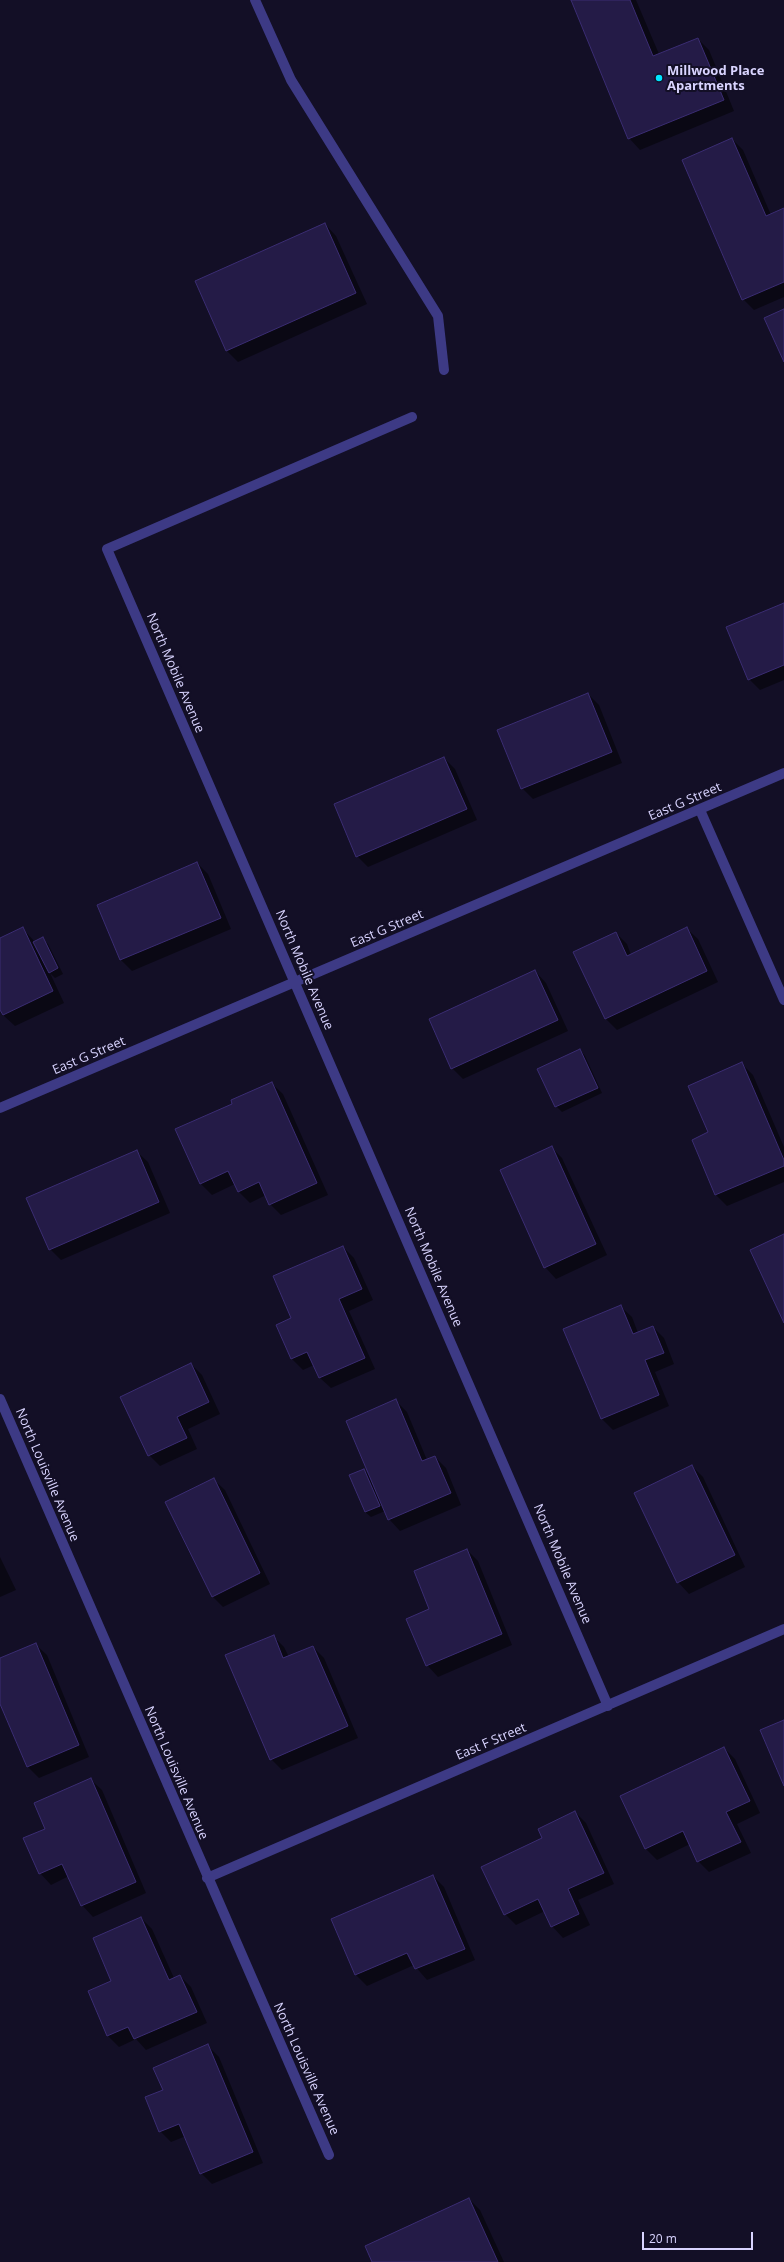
<!DOCTYPE html>
<style>
body{margin:0}
#map{position:relative;width:784px;height:2262px;overflow:hidden;background:#130f26;font-family:"Open Sans",sans-serif}
canvas{display:block}
.scale{position:absolute;left:642px;top:2232px;width:111px;height:18px;box-sizing:border-box;border:2px solid #d9d4ff;border-top:0;padding-left:5px;font-size:12px;line-height:14px;white-space:nowrap;color:#d9d4ff;-webkit-text-stroke:3px #130f26;paint-order:stroke}
</style>
<div id="map">
<canvas width="784" height="2262"></canvas>
<div class="scale">20 m</div>
</div>
<script>
const ctx = document.querySelector('canvas').getContext('2d');
ctx.lineJoin = 'round';
function fill(path, color) {
  ctx.fillStyle = color;
  ctx.fill(path, 'evenodd');
}
function poly(rows) {
  const path = new Path2D();
  for (const r of rows) {
    path.moveTo(r[0], r[1]);
    for (let i = 2; i < r.length; i += 2) path.lineTo(r[i], r[i + 1]);
  }
  return path;
}
function trace(path, color, width, dash) {
  ctx.strokeStyle = color;
  ctx.lineWidth = width;
  ctx.lineCap = dash ? 'butt' : 'round';
  ctx.setLineDash(dash || []);
  ctx.stroke(path);
}
function drawText(font, color, halo, rows, align = 'center') {
  ctx.font = font + ' "Open Sans",sans-serif';
  ctx.lineWidth = 4;
  ctx.setLineDash([]);
  ctx.textBaseline = 'middle';
  ctx.strokeStyle = halo;
  ctx.fillStyle = color;
  for (const [text, x, y, turn = 0] of rows) {
    ctx.save();
    ctx.translate(x, y);
    ctx.rotate((+turn || 0) * Math.PI / 180);
    ctx.textAlign = isNaN(turn) ? turn : align;
    if (halo) ctx.strokeText(text, 0, 0);
    ctx.fillText(text, 0, 0);
    ctx.restore();
  }
}
const shadow = poly([
 [572,0,636,0,659,54,698,39,709,50,734,111,640,150,629,138],
 [732,139,743,150,771,215,784,209,784,297,754,310,743,299],
 [325,224,336,236,367,304,238,362,227,351],
 [784,604,784,680,760,690,749,679],
 [588,694,599,705,622,763,533,799,522,788],
 [444,758,455,769,477,820,368,867,357,856],
 [197,863,208,874,231,929,132,971,121,960,98,905],
 [686,928,698,939,718,982,617,1030,606,1019,575,953,616,933,627,944,631,955],
 [23,929,35,942,43,939,48,944,63,974,55,978,50,973,64,1003,15,1026,3,1015,0,1007,0,939],
 [535,971,546,983,568,1031,463,1079,452,1068],
 [580,1050,585,1056,602,1093,562,1112,556,1106],
 [742,1064,753,1075,784,1147,784,1182,727,1206,716,1195,693,1140,709,1133],
 [271,1083,283,1094,328,1195,281,1215,270,1204,266,1195,250,1203,239,1192,235,1184,212,1195,201,1184],
 [551,1147,562,1158,607,1255,556,1279,545,1267],
 [136,1151,148,1162,170,1213,61,1260,50,1249],
 [343,1247,354,1258,373,1300,349,1311,375,1369,331,1388,319,1377,314,1365,303,1370,292,1359,292,1319],
 [620,1306,632,1317,638,1333,653,1327,664,1338,674,1364,655,1372,669,1406,613,1430,602,1419],
 [191,1364,202,1375,220,1414,188,1429,197,1449,160,1466,149,1455],
 [396,1401,407,1412,427,1460,435,1457,446,1468,461,1505,400,1531,389,1519,385,1511,371,1517,365,1512,364,1470,371,1477],
 [692,1466,703,1477,745,1567,689,1594,678,1582],
 [213,1479,225,1490,270,1584,223,1607,212,1596],
 [467,1550,478,1561,512,1645,438,1677,427,1665,431,1610],
 [0,1557,16,1590,0,1597],
 [273,1636,284,1647,289,1657,313,1647,324,1658,358,1738,282,1770,271,1759],
 [35,1644,47,1655,89,1757,39,1778,28,1767,0,1702,0,1660],
 [724,1748,735,1759,760,1813,737,1824,751,1853,709,1872,698,1861,690,1844,657,1860,646,1849,621,1796],
 [90,1779,102,1790,146,1893,93,1917,82,1905,69,1876,51,1885,40,1873,46,1829],
 [575,1812,586,1823,614,1884,578,1900,590,1925,563,1938,552,1926,545,1911,516,1925,505,1914,544,1839],
 [433,1876,444,1887,475,1960,427,1980,414,1965,367,1986,356,1975],
 [141,1918,152,1929,174,1978,180,1976,191,1987,207,2023,146,2050,136,2039,119,2047,108,2036,113,1981],
 [208,2046,219,2057,263,2163,212,2184,201,2173,186,2136,171,2142,160,2131,164,2090],
 [469,2199,480,2210,504,2262,373,2262]
]);
const building = poly([
 [571,0,630,0,653,56,698,38,724,100,628,139,571,0],
 [732,138,766,216,784,208,784,282,742,300,682,160,732,138],
 [325,223,356,293,226,351,195,281,325,223],
 [784,309,784,362,764,318,784,309],
 [784,603,784,665,748,680,726,627,784,603],
 [588,693,612,752,521,789,497,730,588,693],
 [444,757,467,809,356,857,334,804,444,757],
 [197,862,221,918,120,960,97,905,197,862],
 [23,927,53,991,3,1015,0,1010,0,938,23,927],
 [687,927,707,971,605,1019,573,952,616,932,627,956,687,927],
 [43,937,58,968,49,973,33,942,43,937],
 [535,970,558,1020,451,1069,429,1019,535,970],
 [580,1049,598,1088,555,1107,537,1069,580,1049],
 [742,1062,784,1160,784,1166,715,1195,692,1140,708,1132,688,1086,742,1062],
 [272,1082,317,1183,269,1205,259,1182,238,1192,228,1171,200,1184,175,1129,232,1104,231,1100,272,1082],
 [552,1146,596,1244,544,1268,500,1170,552,1146],
 [137,1150,159,1202,49,1250,26,1198,137,1150],
 [784,1234,784,1323,750,1250,784,1234],
 [343,1246,362,1289,339,1299,365,1358,319,1378,307,1352,291,1359,276,1325,291,1318,273,1276,343,1246],
 [621,1305,633,1334,653,1326,664,1353,645,1360,659,1395,601,1419,563,1329,621,1305],
 [191,1363,209,1402,177,1417,187,1438,148,1456,120,1397,191,1363],
 [396,1399,422,1461,435,1456,451,1493,388,1520,346,1421,396,1399],
 [692,1465,735,1555,677,1583,634,1493,692,1465],
 [364,1469,380,1506,365,1512,349,1475,364,1469],
 [214,1478,260,1573,212,1597,165,1502,214,1478],
 [467,1549,502,1634,426,1666,406,1619,429,1609,414,1571,467,1549],
 [274,1635,283,1658,313,1646,348,1726,270,1760,225,1655,274,1635],
 [36,1643,79,1745,27,1767,0,1704,0,1658,36,1643],
 [784,1720,784,1786,760,1730,784,1720],
 [724,1747,750,1801,726,1812,741,1842,697,1862,683,1831,645,1849,620,1796,724,1747],
 [91,1778,136,1882,81,1906,62,1864,39,1874,23,1838,45,1829,34,1803,91,1778],
 [575,1811,604,1873,568,1889,579,1914,551,1927,538,1899,504,1915,481,1867,542,1838,538,1829,575,1811],
 [433,1875,465,1949,415,1969,407,1953,355,1975,331,1919,433,1875],
 [141,1917,169,1980,180,1975,197,2012,134,2039,128,2027,107,2036,88,1991,111,1981,93,1938,141,1917],
 [208,2044,253,2152,200,2174,179,2124,159,2132,145,2097,163,2090,153,2068,208,2044],
 [469,2198,498,2262,372,2262,365,2246,469,2198]
]);
const minor = poly([
 [255,0,291,80,438,316,444,370],
 [412,417,107,549,608,1706],
 [700,810,784,1000],
 [0,1108,784,773],
 [0,1399,329,2155],
 [207,1878,784,1629]
]);
const markers = [
 [659,78,4,"#00e5ff"]
];
const poiNames = [
 ["Millwood Place",667,71],
 ["Apartments",667,86]
];
const streetNames = [
 ["North Mobile Avenue",175,673,67],
 ["East G Street",685,802,-23],
 ["East G Street",387,929,-23],
 ["North Mobile Avenue",304,970,67],
 ["East G Street",89,1056,-23],
 ["North Mobile Avenue",433,1267,67],
 ["North Louisville Avenue",47,1475,67],
 ["North Mobile Avenue",562,1564,67],
 ["East F Street",491,1742,-23],
 ["North Louisville Avenue",176,1773,67],
 ["North Louisville Avenue",306,2069,66]
];
fill(shadow, '#0007');
fill(building, '#241b47');
trace(building, '#3b2d73', 1);
trace(minor, '#3d3a85', 10);
for (const [x, y, r, color] of markers) {
  const dot = new Path2D();
  dot.arc(x, y, r, 0, 2 * Math.PI);
  ctx.fillStyle = color;
  ctx.fill(dot);
  trace(dot, '#130f26', 1.5);
}
drawText('bold 13px', '#d9d4ff', '#130f26', poiNames, 'left');
drawText('13px', '#d9d4ff', '#130f26', streetNames);
</script>
